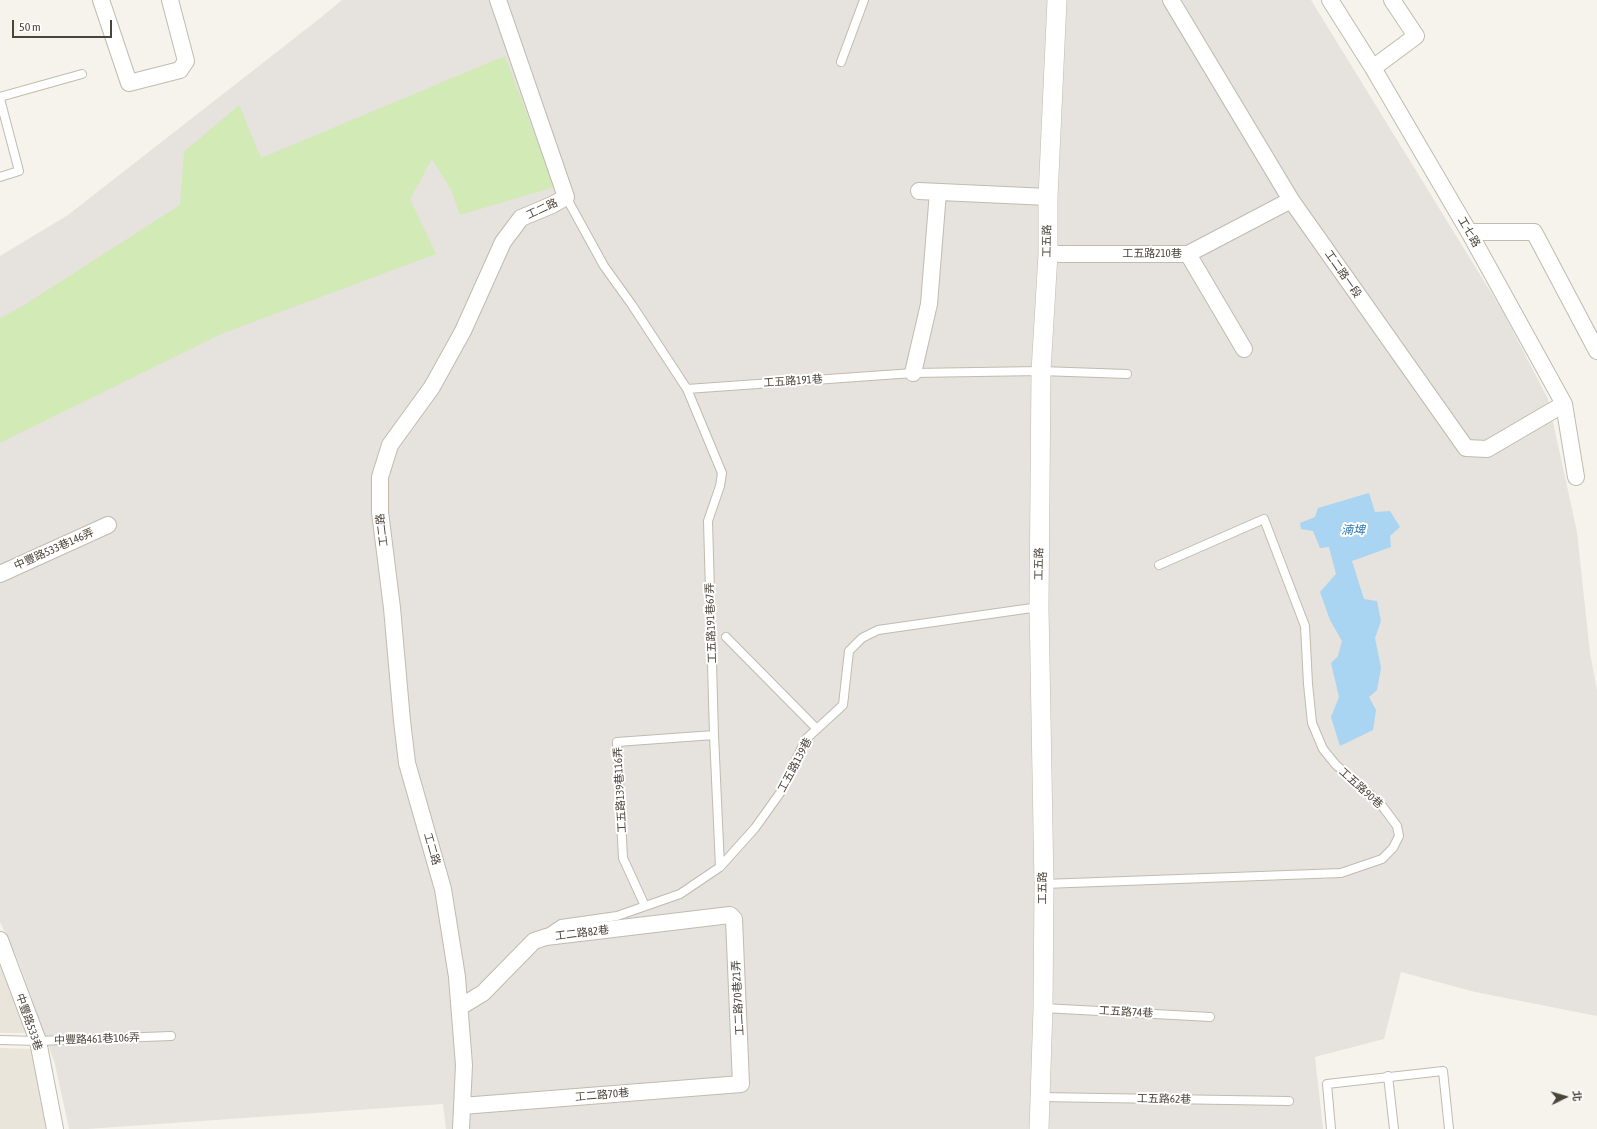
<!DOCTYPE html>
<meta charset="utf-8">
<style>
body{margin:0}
#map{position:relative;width:1597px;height:1129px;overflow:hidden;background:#f6f3ec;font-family:"Asap Condensed","Noto Sans TC",sans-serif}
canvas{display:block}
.north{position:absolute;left:1545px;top:1077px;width:40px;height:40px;-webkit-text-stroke:3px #fff;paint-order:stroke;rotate:85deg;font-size:11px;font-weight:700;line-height:16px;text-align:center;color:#4b4439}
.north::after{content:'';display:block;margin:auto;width:14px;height:18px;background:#4b4439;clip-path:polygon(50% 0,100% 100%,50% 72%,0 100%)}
.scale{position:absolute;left:12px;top:20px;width:100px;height:18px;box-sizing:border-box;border:2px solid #4b4439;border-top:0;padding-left:5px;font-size:12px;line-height:14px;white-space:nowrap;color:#4b4439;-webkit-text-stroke:3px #fff;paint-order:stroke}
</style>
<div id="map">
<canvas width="1597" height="1129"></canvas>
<div class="north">北</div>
<div class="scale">50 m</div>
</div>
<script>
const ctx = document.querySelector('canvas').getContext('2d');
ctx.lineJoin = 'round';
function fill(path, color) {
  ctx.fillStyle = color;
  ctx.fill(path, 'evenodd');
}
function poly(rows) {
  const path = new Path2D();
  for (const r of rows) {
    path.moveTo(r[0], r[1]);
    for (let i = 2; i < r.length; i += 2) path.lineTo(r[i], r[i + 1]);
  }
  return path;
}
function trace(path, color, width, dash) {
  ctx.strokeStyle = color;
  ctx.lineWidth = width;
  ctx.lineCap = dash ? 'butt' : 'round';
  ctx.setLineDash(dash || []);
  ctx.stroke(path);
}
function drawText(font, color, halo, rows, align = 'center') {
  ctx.font = font + ' "Asap Condensed","Noto Sans TC",sans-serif';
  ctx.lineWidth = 4;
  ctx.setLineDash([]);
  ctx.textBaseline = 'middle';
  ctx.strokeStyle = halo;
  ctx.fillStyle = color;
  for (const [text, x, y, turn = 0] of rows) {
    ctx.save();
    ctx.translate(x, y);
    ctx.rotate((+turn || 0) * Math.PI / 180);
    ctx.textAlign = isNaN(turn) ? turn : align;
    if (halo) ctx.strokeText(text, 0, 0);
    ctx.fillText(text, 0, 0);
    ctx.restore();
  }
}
const residential = poly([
 [0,959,26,1033,0,1033],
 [0,1048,32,1049,53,1129,0,1129]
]);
const industrial = poly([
 [342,0,1311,0,1503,312,1548,399,1577,532,1590,653,1597,690,1597,1016,1475,992,1401,972,1384,1039,1315,1057,1323,1129,446,1129,443,1104,87,1129,69,1129,55,1064,18,960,0,922,0,256,68,215,319,19]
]);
const green = poly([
 [505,56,554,187,460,215,451,190,432,159,410,199,436,254,221,334,0,443,0,318,21,307,180,205,184,152,239,105,261,158]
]);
const water = poly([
 [1369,493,1375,512,1390,511,1400,527,1390,536,1391,547,1352,561,1364,599,1377,601,1381,621,1375,638,1381,668,1377,690,1369,697,1376,710,1373,730,1340,746,1331,717,1339,697,1331,663,1338,656,1342,641,1330,620,1320,592,1336,574,1329,547,1320,548,1313,531,1301,529,1300,523,1315,517,1318,508]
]);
const service = poly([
 [841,62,864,0],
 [0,97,82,74],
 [0,99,19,171,0,177],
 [566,197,604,266,632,305,687,389,722,473,720,486,708,521,714,735,720,867],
 [687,389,913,373,1041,371,1127,374],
 [726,637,817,729],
 [1044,884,1341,873,1382,859,1393,848,1399,836,1397,826,1380,803,1336,765,1323,749,1312,723,1308,684,1305,626,1264,519,1159,565],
 [645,906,623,858,617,742,714,735],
 [546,934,561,924,617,916,680,894,720,867,755,828,780,793,806,739,843,705,849,651,862,638,878,630,1039,607],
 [1043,1008,1210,1017],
 [0,1040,38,1041,171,1036],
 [1388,1076,1394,1129],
 [1040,1097,1289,1101],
 [1331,1129,1327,1084,1443,1071,1449,1129]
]);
const minor = poly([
 [101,0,129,83,180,70,186,61,170,0],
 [1171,0,1291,200,1466,448,1487,449,1564,404],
 [1330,0,1373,68,1469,232,1564,404,1576,477],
 [1373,68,1416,36,1392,0],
 [919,191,1048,197],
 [1469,232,1534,232,1597,351],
 [1048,254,1188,254,1291,200],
 [1188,254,1244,349],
 [913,373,929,304,938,192],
 [0,574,108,525],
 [0,940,38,1041,55,1129],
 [460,1007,483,993,534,941,546,937,730,915,734,919,741,1084,462,1106],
 [461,1129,464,1065,457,977,443,889,407,763,402,721,392,608,380,512,380,477,390,445,432,387,463,331,503,242,521,218,552,205,566,197,498,0]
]);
const tertiary = poly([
 [1039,1129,1043,1008,1044,884,1039,607,1041,371,1048,254,1048,197,1057,0]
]);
const streetNames = [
 ["工二路",542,209,-25],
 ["工七路",1469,232,60],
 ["工五路",1047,241,-89],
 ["工五路210巷",1152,254],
 ["工二路一段",1343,274,55],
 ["工五路191巷",793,381,-4],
 ["工二路",382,530,-97],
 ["中豐路533巷146弄",54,549,-24],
 ["工五路",1039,564,-89],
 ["工五路191巷67弄",711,623,-92],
 ["工五路139巷",795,765,-62],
 ["工五路90巷",1361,788,42],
 ["工五路139巷116弄",620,790,-93],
 ["工二路",432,849,74],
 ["工五路",1043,888,-90],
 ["工二路82巷",582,933,-7],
 ["工二路70巷21弄",738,998,-93],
 ["工五路74巷",1126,1012,3],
 ["中豐路533巷",29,1022,71],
 ["中豐路461巷106弄",97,1039,-2],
 ["工二路70巷",602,1095,-5],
 ["工五路62巷",1164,1099,1]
];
const waterNames = [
 ["湳埤",1353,530]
];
fill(residential, '#eae5da');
fill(industrial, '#e6e2dd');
fill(green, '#d2eab5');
fill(water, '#a9d4f2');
trace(service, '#c2bbae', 10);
trace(minor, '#c2bbae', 18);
trace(tertiary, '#c2bbae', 20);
trace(service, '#fff', 8);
trace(minor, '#fff', 16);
trace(tertiary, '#fff', 19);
drawText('11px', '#4b4439', '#fff', streetNames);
drawText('italic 12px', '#2e7ab2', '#fff', waterNames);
</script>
